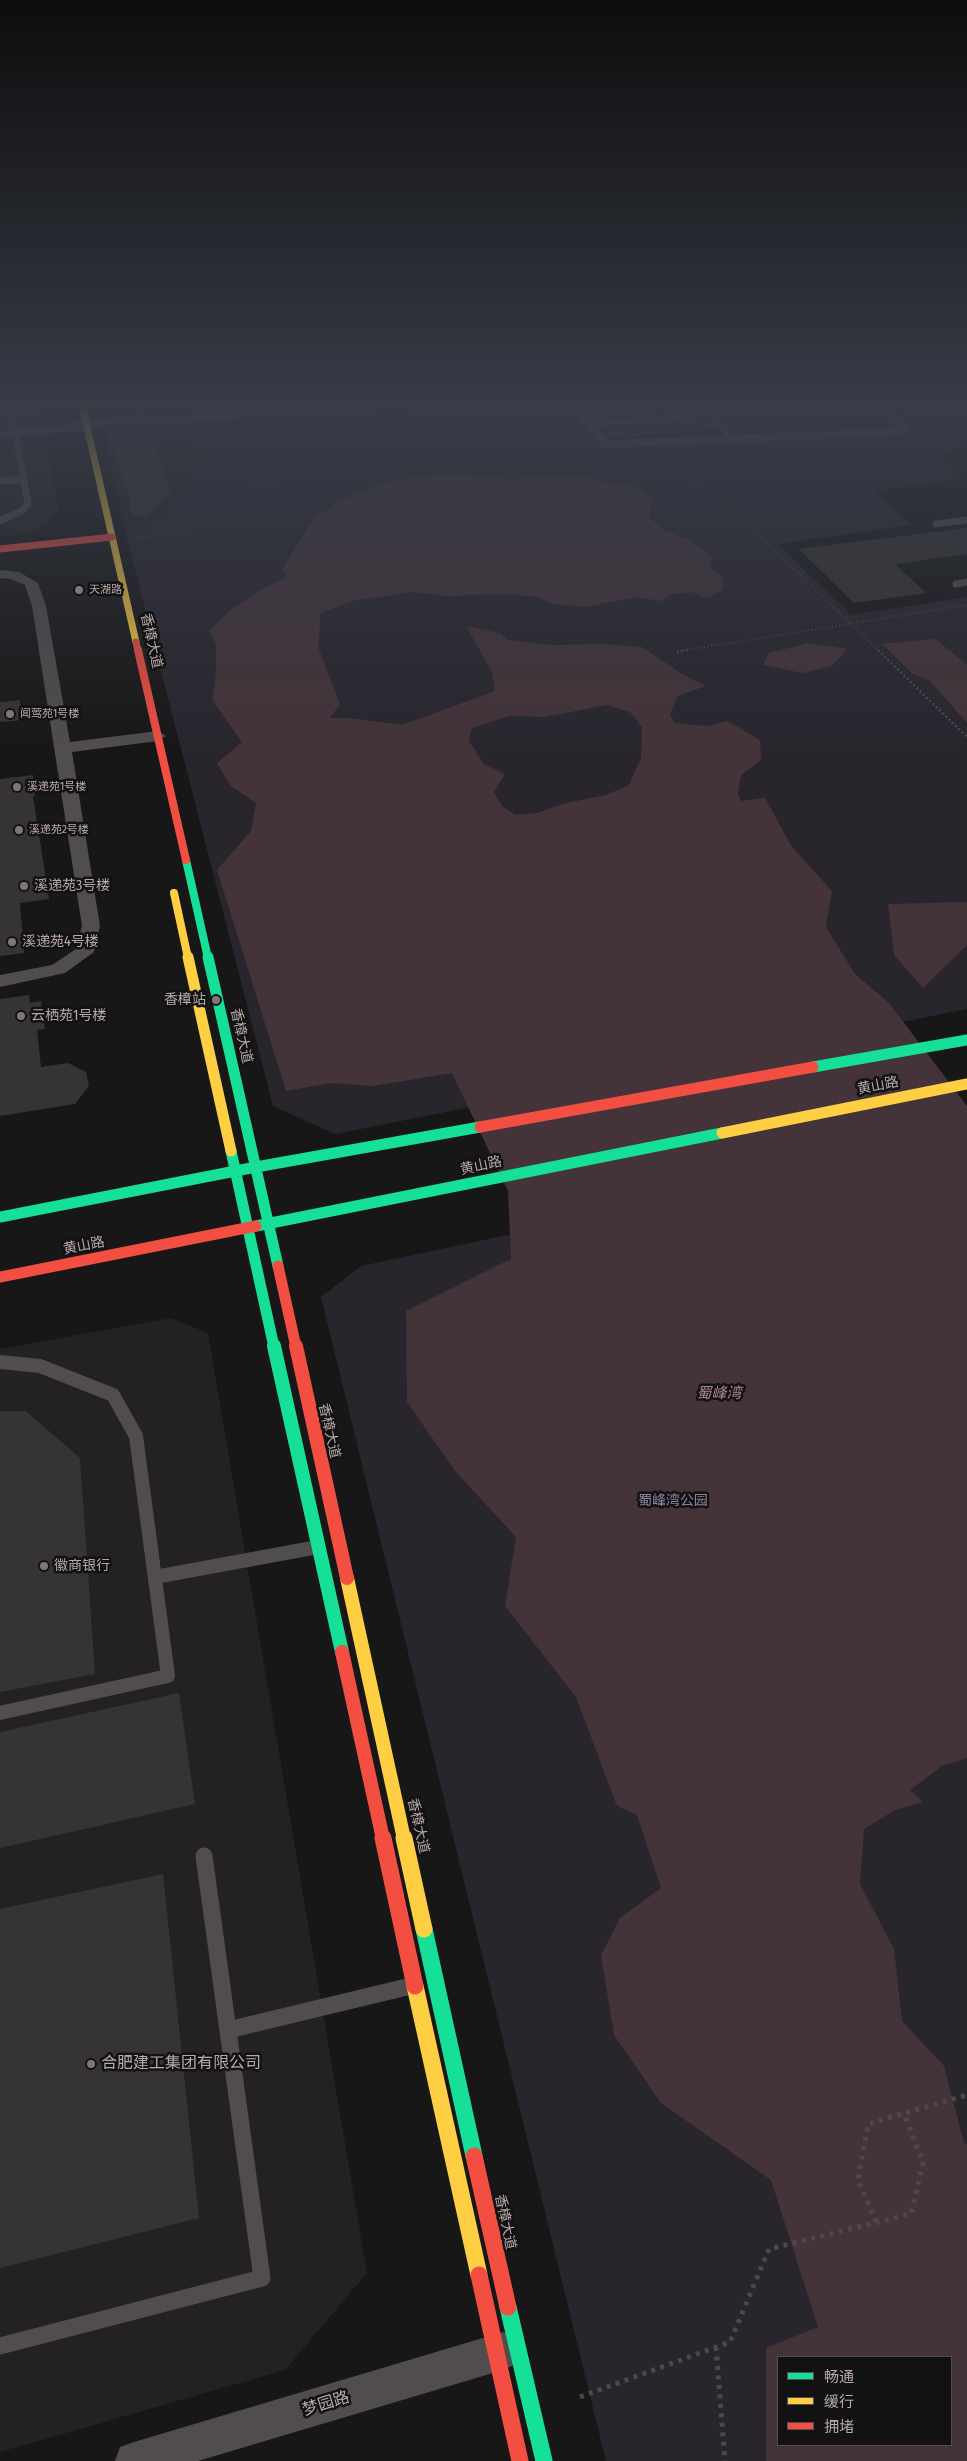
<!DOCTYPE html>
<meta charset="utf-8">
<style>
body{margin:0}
#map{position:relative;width:967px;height:2461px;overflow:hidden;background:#181717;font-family:"Fira Sans Condensed","Noto Sans SC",sans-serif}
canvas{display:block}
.legend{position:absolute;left:777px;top:2356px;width:175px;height:90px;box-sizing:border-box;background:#131212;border:1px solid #554e4f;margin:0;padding:6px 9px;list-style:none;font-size:15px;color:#b8a9ab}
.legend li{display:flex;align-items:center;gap:10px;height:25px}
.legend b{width:25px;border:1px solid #554e4f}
</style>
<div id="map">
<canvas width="967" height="2461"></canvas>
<ul class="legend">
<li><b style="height:6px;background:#16e098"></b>畅通</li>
<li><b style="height:6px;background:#ffcf43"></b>缓行</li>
<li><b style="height:6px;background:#f24e42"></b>拥堵</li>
</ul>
</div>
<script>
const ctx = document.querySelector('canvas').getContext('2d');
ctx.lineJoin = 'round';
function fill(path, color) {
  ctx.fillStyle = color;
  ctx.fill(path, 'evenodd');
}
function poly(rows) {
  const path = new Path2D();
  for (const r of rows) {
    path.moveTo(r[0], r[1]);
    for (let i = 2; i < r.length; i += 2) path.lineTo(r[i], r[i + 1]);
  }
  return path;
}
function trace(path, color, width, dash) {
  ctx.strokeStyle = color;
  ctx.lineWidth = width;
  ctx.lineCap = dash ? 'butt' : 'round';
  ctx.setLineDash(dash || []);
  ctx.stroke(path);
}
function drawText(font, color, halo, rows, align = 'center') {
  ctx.font = font + ' "Fira Sans Condensed","Noto Sans SC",sans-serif';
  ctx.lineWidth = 5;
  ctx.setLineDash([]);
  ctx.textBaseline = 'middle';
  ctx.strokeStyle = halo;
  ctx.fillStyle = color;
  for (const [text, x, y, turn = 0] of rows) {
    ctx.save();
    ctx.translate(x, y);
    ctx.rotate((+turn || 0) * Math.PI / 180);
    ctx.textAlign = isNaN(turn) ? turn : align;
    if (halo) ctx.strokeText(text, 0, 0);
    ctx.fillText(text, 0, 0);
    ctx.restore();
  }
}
const built = poly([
 [0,409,40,409,59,511,47,524,30,533,0,537],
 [178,419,199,457,168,513,125,531,102,423],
 [171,1318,208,1333,367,2273,285,2370,0,2452,0,1349]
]);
const green = poly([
 [449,409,565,409,604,448,916,434,895,409,967,409,967,435,960,436,967,442,967,447,936,452,961,478,875,491,912,525,778,544,851,615,967,597,967,1009,335,1134,273,1106,125,531,168,513,199,457,181,425],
 [967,1138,967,2461,606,2461,321,1297,361,1266],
 [778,2357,951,2357,951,2445,778,2445]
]);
const water = poly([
 [446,474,510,479,565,476,588,478,610,484,638,488,652,501,649,517,663,530,689,540,712,556,710,566,723,578,723,590,707,598,692,592,671,594,661,601,637,597,585,607,553,604,538,597,507,594,447,596,413,592,352,601,321,613,318,647,340,704,330,718,350,718,402,725,495,691,492,672,466,626,500,633,507,640,553,645,602,644,642,647,684,675,706,686,678,696,670,715,675,723,707,726,728,721,760,740,761,760,741,775,738,794,741,801,765,798,792,847,832,891,826,927,855,974,889,1003,967,1106,967,1758,942,1766,910,1790,923,1802,895,1810,864,1829,860,1884,894,1949,902,2021,944,2066,964,2143,967,2145,967,2461,766,2461,766,2348,818,2327,771,2180,661,2103,614,2035,601,1955,620,1918,661,1888,637,1815,617,1806,576,1697,505,1606,516,1537,455,1471,407,1402,406,1311,511,1259,508,1191,452,1073,373,1086,331,1083,286,1091,217,870,251,831,256,803,231,786,217,763,242,742,212,700,216,674,216,644,209,631,233,608,264,588,288,577,281,571,315,517,332,507,336,502,391,481],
 [607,705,630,712,642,727,641,758,629,785,606,795,566,803,537,813,515,815,502,806,494,792,505,774,484,764,469,741,472,728,509,716,545,717],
 [778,2357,951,2357,951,2445,778,2445],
 [936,639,967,665,967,723,929,680,913,674,882,644],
 [809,643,847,649,832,666,803,673,763,665,769,653],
 [967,902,967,945,923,988,894,955,888,904]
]);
const building = poly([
 [585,409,703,409,703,410,594,419],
 [709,421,716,429,610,438,602,429],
 [146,426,171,491,147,519,132,514,128,495,106,428],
 [967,528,967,554,895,564,926,593,854,603,799,549],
 [20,700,22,720,0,722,0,702],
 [33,775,35,796,33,796,49,899,20,903,24,953,0,956,0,779],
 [29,995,30,1003,41,1001,45,1029,37,1030,41,1067,68,1063,86,1072,89,1086,75,1104,0,1116,0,999],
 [0,1411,26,1411,80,1458,95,1674,0,1692],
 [179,1693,195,1804,0,1848,0,1732],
 [163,1874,199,2218,0,2268,0,1909]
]);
const pathFar2 = poly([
 [133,539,182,531,212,516,249,486,370,457,488,459,686,474,761,537,879,651],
 [680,651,967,605]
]);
const pathFar1 = poly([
 [878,650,967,737],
 [677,652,688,650]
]);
const path = poly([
 [876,2222,858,2180,868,2124,967,2095],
 [716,2347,725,2461],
 [580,2397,730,2342,769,2249,911,2214,923,2163,904,2113]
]);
const laneFar2 = poly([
 [708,411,732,439],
 [139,421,142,409],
 [590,425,712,415,885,409],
 [0,434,87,427],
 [0,481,24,479],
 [0,521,23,510,28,503,11,409],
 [936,524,967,520],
 [956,584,967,582]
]);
const laneFar1 = poly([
 [0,1362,40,1366,113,1395,136,1436,168,1676,0,1713],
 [155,1577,318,1547]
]);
const lane = poly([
 [228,2030,411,1986],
 [0,2346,262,2278,204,1856]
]);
const street = poly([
 [308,409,376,409,370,413,71,428,65,424,71,420,308,409],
 [570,409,582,409,609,440,896,428,880,409,892,409,911,431,905,435,606,448,602,447,570,409],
 [0,570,19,572,38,583,46,606,70,742,158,731,166,736,158,741,72,752,100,926,94,952,65,973,0,987,0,975,52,965,76,949,82,926,32,606,25,585,11,579,0,578,0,570],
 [503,2332,516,2338,522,2351,516,2364,503,2370,198,2461,115,2461,120,2447,134,2442,503,2332]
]);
const fastFar3 = poly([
 [186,860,208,958]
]);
const fastFar2 = poly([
 [208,957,278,1266],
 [813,1067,967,1040],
 [231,1151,274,1347],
 [0,1217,256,1167,480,1127],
 [256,1226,722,1133]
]);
const fastFar1 = poly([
 [274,1346,342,1652]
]);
const fast = poly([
 [424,1929,474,2156],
 [508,2307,544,2461]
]);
const slowFar4 = poly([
 [83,409,136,642]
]);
const slowFar3 = poly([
 [174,893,188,958]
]);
const slowFar2 = poly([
 [188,957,231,1151],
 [722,1133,967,1084]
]);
const slowFar1 = poly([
 [347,1578,404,1839]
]);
const slow = poly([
 [404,1838,424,1929],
 [415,1986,479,2275]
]);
const jamFar4 = poly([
 [0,549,112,537],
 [136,642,138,651]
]);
const jamFar3 = poly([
 [138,650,186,860]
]);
const jamFar2 = poly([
 [480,1127,813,1067],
 [278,1266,296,1347],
 [0,1277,256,1226]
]);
const jamFar1 = poly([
 [296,1346,347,1578],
 [342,1652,383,1839]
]);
const jam = poly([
 [383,1838,415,1986],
 [474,2156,508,2307],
 [479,2275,520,2461]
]);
const markers = [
 [79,590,5,"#807677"],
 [10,714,5,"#807677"],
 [17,787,5,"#807677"],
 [19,830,5,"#807677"],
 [24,886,5,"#807677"],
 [12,942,5,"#807677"],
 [216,1000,5,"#807677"],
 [21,1016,5,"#807677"],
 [44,1566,5,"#807677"],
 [91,2064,5,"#807677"]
];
const farPoinames = [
 ["天湖路",89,590],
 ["闻莺苑1号楼",20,714],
 ["溪递苑1号楼",27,787],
 ["溪递苑2号楼",29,830]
];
const streetNames = [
 ["香樟大道",151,641,77],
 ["香樟大道",241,1036,77],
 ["黄山路",878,1086,-11],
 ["黄山路",481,1166,-12],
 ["黄山路",84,1246,-11],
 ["香樟大道",329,1431,77],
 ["香樟大道",418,1826,77],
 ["香樟大道",505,2222,78]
];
const poiNames = [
 ["溪递苑3号楼",34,886],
 ["溪递苑4号楼",22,942],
 ["香樟站",206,1000,"right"],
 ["云栖苑1号楼",31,1016],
 ["徽商银行",54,1566]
];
const parkNames = [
 ["蜀峰湾公园",673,1501]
];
const waterNames = [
 ["蜀峰湾",719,1394]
];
const nearPoinames = [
 ["合肥建工集团有限公司",101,2064]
];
const nearStreetnames = [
 ["梦园路",326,2404,-17]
];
fill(built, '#232121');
fill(green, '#28252d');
fill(water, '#443339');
fill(building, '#363333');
trace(pathFar2, '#4c4949', 2, [1, 2.5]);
trace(pathFar1, '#4c4949', 2.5, [2, 2.5]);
trace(path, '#4c4949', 5, [4, 5.5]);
trace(laneFar2, '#514d4d', 7);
trace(laneFar1, '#514d4d', 14);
trace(lane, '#514d4d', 17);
fill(street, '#514d4d');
trace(fastFar3, '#16e098', 8);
trace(fastFar2, '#16e098', 11);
trace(fastFar1, '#16e098', 14);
trace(fast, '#16e098', 17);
trace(slowFar4, '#ffcf43', 7);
trace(slowFar3, '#ffcf43', 8);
trace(slowFar2, '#ffcf43', 11);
trace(slowFar1, '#ffcf43', 14);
trace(slow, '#ffcf43', 17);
trace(jamFar4, '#f24e42', 7);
trace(jamFar3, '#f24e42', 8);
trace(jamFar2, '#f24e42', 11);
trace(jamFar1, '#f24e42', 14);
trace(jam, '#f24e42', 17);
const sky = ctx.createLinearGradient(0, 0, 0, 753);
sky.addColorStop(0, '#0d0d0d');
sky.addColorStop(0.54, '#373c47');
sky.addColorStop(1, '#373c4700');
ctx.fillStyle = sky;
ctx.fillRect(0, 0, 967, 753);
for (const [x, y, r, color] of markers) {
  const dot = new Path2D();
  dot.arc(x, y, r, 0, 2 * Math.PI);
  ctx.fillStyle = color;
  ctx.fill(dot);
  trace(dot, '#131212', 2);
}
drawText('11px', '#b8a9ab', '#131212', farPoinames, 'left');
drawText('14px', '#b8a9ab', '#131212', streetNames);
drawText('14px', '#b8a9ab', '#131212', poiNames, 'left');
drawText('14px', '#8a81a2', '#131212', parkNames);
drawText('italic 15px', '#b18291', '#131212', waterNames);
drawText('16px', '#b8a9ab', '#131212', nearPoinames, 'left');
drawText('16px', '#b8a9ab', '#131212', nearStreetnames);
</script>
